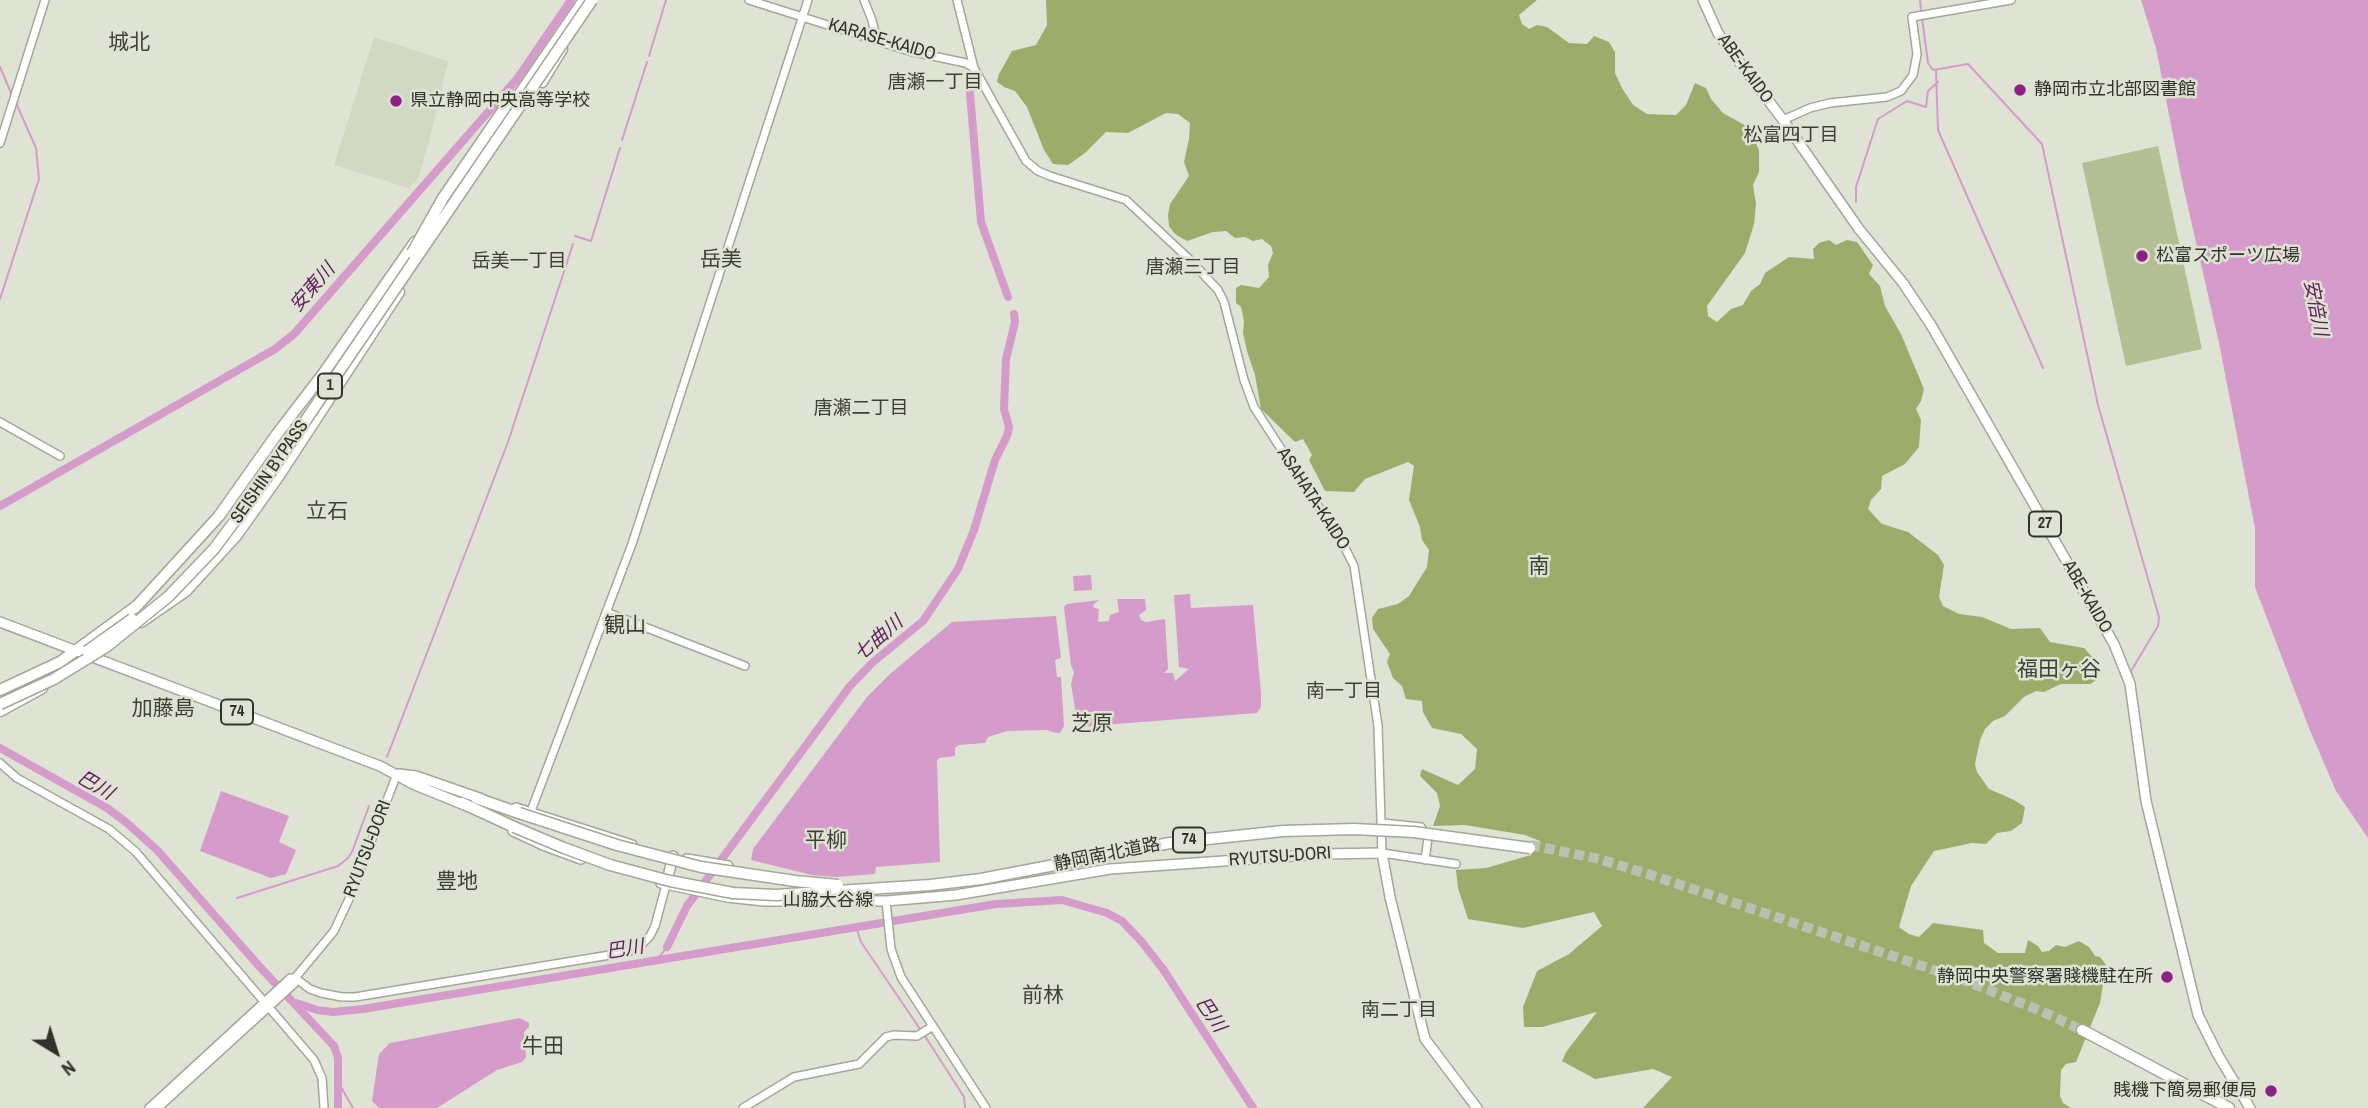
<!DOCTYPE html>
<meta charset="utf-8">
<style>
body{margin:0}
#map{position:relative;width:2368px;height:1108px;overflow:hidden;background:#dfe3d4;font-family:"Archivo Narrow",sans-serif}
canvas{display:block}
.north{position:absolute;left:21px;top:1017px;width:70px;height:70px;-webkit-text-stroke:5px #dfe3d4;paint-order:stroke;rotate:142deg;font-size:19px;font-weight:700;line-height:28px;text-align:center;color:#30322c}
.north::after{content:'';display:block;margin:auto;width:24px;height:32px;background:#30322c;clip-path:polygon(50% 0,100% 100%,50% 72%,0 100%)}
</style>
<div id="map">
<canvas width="2368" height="1108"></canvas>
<div class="north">N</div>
</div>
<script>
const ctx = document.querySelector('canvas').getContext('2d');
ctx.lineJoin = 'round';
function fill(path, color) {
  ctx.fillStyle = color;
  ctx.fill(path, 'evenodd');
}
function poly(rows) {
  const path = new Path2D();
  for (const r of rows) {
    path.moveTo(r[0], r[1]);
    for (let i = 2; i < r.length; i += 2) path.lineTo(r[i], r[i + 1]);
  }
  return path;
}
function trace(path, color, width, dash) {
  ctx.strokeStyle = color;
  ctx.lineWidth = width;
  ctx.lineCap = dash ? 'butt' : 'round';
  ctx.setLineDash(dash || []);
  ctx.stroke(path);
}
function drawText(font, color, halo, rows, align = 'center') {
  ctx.font = font + ' "Archivo Narrow","Noto Sans JP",sans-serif';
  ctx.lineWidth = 5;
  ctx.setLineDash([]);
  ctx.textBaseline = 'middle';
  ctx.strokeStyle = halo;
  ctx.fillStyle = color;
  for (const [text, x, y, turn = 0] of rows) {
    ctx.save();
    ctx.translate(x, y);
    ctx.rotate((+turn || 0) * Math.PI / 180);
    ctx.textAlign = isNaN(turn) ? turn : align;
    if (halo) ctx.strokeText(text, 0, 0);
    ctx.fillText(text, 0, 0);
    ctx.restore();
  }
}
const built = poly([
 [374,37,448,61,429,142,417,181,408,188,334,165]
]);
const green = poly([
 [2158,146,2202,349,2126,366,2082,163]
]);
const forest = poly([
 [1046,0,1537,0,1519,15,1522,24,1529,29,1537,25,1547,27,1569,43,1587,44,1594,36,1609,42,1615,52,1615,73,1622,88,1633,105,1647,114,1676,115,1686,105,1695,83,1706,88,1711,99,1723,113,1748,127,1759,150,1759,172,1753,185,1756,204,1754,224,1745,253,1707,306,1708,316,1717,322,1731,309,1743,305,1751,291,1760,284,1765,273,1789,257,1814,259,1813,249,1819,243,1829,240,1836,245,1847,240,1857,242,1873,265,1869,274,1880,286,1885,306,1901,334,1924,389,1921,401,1916,409,1921,420,1919,447,1905,464,1882,476,1881,489,1871,500,1868,509,1882,524,1908,532,1938,555,1944,565,1939,597,1943,606,1959,614,1982,617,2011,629,2040,628,2050,642,2084,648,2095,660,2100,672,2098,679,2090,684,2061,684,2044,692,2036,691,2024,697,2005,716,1993,721,1985,729,1980,740,1975,764,1977,772,1989,789,2014,800,2025,807,2022,823,2011,831,1997,833,1986,844,1972,843,1934,851,1911,886,1899,927,1909,934,1919,937,1933,923,1983,930,1984,943,1998,953,2025,953,2028,940,2038,946,2042,952,2049,951,2056,945,2065,947,2079,941,2089,947,2095,956,2100,957,2106,965,2100,1003,2076,1062,2066,1064,2061,1070,2060,1096,2063,1103,2071,1108,2082,1108,1643,1108,1672,1077,1653,1069,1595,1079,1562,1061,1566,1052,1597,1012,1542,1027,1524,1027,1523,1007,1537,971,1569,954,1602,926,1594,912,1523,928,1468,919,1458,888,1456,870,1486,868,1531,855,1540,841,1525,835,1465,825,1433,826,1440,806,1437,793,1420,776,1422,769,1458,785,1475,769,1477,749,1461,734,1432,728,1423,712,1422,701,1406,699,1402,686,1393,678,1387,662,1390,654,1373,629,1372,618,1378,609,1398,604,1409,596,1427,567,1429,550,1422,540,1420,527,1409,500,1414,466,1408,462,1365,479,1354,492,1325,491,1309,460,1312,455,1303,439,1295,442,1261,409,1255,375,1247,351,1243,333,1244,321,1241,307,1236,303,1236,288,1241,285,1259,288,1269,277,1268,265,1273,253,1271,246,1262,239,1253,241,1245,237,1235,238,1226,231,1213,232,1187,241,1175,234,1169,226,1168,215,1170,204,1189,176,1184,162,1189,139,1190,123,1178,114,1166,113,1128,133,1106,132,1085,153,1068,165,1053,164,1044,150,1027,107,1015,91,1004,87,997,82,999,74,1012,51,1036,45,1047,25]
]);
const water = poly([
 [2141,0,2368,0,2368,838,2336,791,2309,728,2255,587,2255,528,2219,343,2182,181,2156,48],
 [1091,575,1092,590,1074,591,1073,576],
 [1190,594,1191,608,1253,605,1261,693,1261,707,1257,713,1078,727,1071,684,1074,672,1071,666,1064,607,1067,604,1099,600,1093,605,1094,608,1099,609,1098,622,1109,621,1110,615,1119,612,1117,599,1145,599,1146,610,1139,615,1141,620,1146,622,1165,619,1168,669,1164,673,1173,673,1175,681,1189,669,1179,667,1174,595],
 [1056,616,1061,658,1055,660,1057,677,1061,677,1064,726,1060,733,1056,733,1047,730,1007,731,988,737,985,743,959,745,955,748,955,756,939,758,937,761,940,862,876,867,875,874,836,877,812,875,751,860,753,849,867,697,890,674,952,622],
 [221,791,289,816,279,842,296,850,286,874,271,878,200,851],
 [520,1018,529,1023,529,1027,524,1032,526,1057,522,1062,497,1070,437,1108,379,1108,372,1101,379,1054,390,1043]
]);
const stream = poly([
 [1920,0,1921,11],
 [1922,17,1928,63,1933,70,1968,64,2042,144,2098,405,2159,617,2158,626,2131,671,2133,680],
 [649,56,666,0],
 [0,67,12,95],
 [1936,70,1938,130,2043,368],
 [622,140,647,62],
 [1856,202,1856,187,1878,119,1907,101,1926,107,1928,91,1938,82],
 [575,236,591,241,620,148],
 [0,299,39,179,36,148,16,103],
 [387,757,508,442,573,244],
 [237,898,338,866,348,858,352,852,369,806],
 [856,927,861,942,920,1029],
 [651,961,659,957,667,947],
 [923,1033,964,1097,965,1108],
 [337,1080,353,1108]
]);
const river = poly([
 [969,82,981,222,1008,297],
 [0,506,275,349,294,334,517,79,571,0],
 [0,748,107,808,127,823,157,850,259,966,334,1046,338,1058,338,1108],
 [667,947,687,906,850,686,872,663,923,621,958,569,974,530,995,460,1007,436,1009,427,1004,409,1006,359,1015,322,1014,314],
 [296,1003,317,1010,333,1012,363,1009,996,904,1062,900,1107,913,1122,921,1141,941,1163,969,1253,1108]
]);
const highwayTunnel = poly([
 [1530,845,1599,859,1651,875,1961,979,2041,1011,2082,1030]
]);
const minor = poly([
 [749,0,909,51,966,63,974,68],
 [864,0,872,20,877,41],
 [957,0,974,68,1026,161,1038,171,1050,176,1126,200,1189,259,1218,290,1224,302,1244,380,1254,407,1345,548,1354,566,1378,726,1382,853,1456,864],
 [1783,120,1810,108,1830,103,1887,97,1901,91,1913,75,1917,54,1912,17,2011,0],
 [0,143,45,0],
 [0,422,60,456],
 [606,612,745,666],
 [0,763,17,778,109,829,136,852,314,1060,322,1078,324,1108],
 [531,811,632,544,808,0],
 [1382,823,1421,827,1428,838,1425,860],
 [886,901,891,949,901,977,986,1108],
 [295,978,310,989,321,993,342,997,355,997,628,952,641,945,650,936,655,926,666,885],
 [149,1108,286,982,290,978,295,978],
 [158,1108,294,984,295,978,334,931,349,899,397,774],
 [743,1108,794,1077,859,1064,886,1037,894,1035,917,1036,933,1026]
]);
const major = poly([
 [1703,0,1718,33,1731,51,1783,120,1859,229,1903,283,1931,325,2114,644,2130,684,2146,801,2198,1015,2218,1055,2250,1108],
 [0,622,380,766,413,784,467,806],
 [399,774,416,776,482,799],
 [516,808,632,845],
 [513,831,543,845,581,859],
 [687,859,728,866],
 [661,883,727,897,764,901,886,901,956,895,1110,869,1323,854,1382,853,1390,897,1425,1039,1477,1108],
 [666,885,673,856]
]);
const highway = poly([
 [542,82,562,49],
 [503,118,584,0],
 [135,608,219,516,277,434,323,374,415,242],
 [141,622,186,591,236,536,278,477,399,292],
 [0,690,60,662,138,605],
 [0,711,42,688],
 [476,798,519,813],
 [462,803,514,827],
 [2082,1030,2229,1108]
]);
const highwayBridge = poly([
 [412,253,443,198,504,109],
 [87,651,132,619],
 [0,704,54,679,106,647,168,597,214,549,263,483,592,0],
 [519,813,617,845,701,867,795,881,838,885],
 [514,827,564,848,610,865,670,881,733,893,776,895,930,885,981,879,1170,843,1283,831,1354,829,1414,832,1530,848]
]);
const markers = [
 [2020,90,7,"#8e2184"],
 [396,101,7,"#8e2184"],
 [2142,256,7,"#8e2184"],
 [2167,977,7,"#8e2184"],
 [2271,1091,7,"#8e2184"]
];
const shields = [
 [330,386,24],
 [2045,524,32],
 [237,712,32],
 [1189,840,32]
];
const shieldNames = [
 ["1",330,386],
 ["27",2045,524],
 ["74",237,712],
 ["74",1189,840]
];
const streetNames = [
 ["KARASE-KAIDO",882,40,16],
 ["ABE-KAIDO",1745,69,54],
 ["SEISHIN BYPASS",270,472,-55],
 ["ASAHATA-KAIDO",1313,499,57],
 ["ABE-KAIDO",2087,597,60],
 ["RYUTSU-DORI",368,849,-69],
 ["静岡南北道路",1107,855,-11],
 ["RYUTSU-DORI",1280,857,-4],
 ["山脇大谷線",828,901]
];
const poiNames = [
 ["静岡市立北部図書館",2034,90],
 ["県立静岡中央高等学校",410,101],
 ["松富スポーツ広場",2156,256],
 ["静岡中央警察署賤機駐在所",2153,977,"right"],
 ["賎機下簡易郵便局",2257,1091,"right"]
];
const neighbourhoodNames = [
 ["唐瀬一丁目",935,83],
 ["松富四丁目",1791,136],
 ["岳美一丁目",519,262],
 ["唐瀬三丁目",1193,268],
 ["唐瀬二丁目",861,409],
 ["南一丁目",1344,692],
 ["南二丁目",1399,1011]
];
const waterNames = [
 ["安東川",313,288,-49],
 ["安倍川",2315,308,79],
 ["七曲川",879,639,-41],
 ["巴川",95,786,30],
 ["巴川",625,950,-9],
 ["巴川",1210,1015,56]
];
const quarterNames = [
 ["城北",129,43],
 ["岳美",721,260],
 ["立石",327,512],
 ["南",1539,567],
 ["観山",625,626],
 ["福田ヶ谷",2059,670],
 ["加藤島",163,709],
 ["芝原",1092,724],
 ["平柳",826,841],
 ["豊地",457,882],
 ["前林",1043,996],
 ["牛田",543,1047]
];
fill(built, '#d2d9c3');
fill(green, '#b3c093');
fill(forest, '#9cad6b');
fill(water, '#d49bcb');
trace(stream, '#d49bcb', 2);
trace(river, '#d49bcb', 8);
trace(highwayTunnel, '#bcc0b2', 10, [10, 5]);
trace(minor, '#a3a799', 10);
trace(major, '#a3a799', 12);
trace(highway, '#a3a799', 13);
trace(minor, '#fff', 7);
trace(major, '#fff', 9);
trace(highway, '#fff', 10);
trace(highwayBridge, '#a3a799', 13, []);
trace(highwayBridge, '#fff', 10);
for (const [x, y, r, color] of markers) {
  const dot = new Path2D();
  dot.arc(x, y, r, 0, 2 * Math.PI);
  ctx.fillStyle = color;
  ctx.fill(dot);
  trace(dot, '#dfe3d4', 2.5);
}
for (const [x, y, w] of shields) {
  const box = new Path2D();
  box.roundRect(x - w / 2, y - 12.5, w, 25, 5);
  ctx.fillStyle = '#dfe3d4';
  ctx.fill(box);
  trace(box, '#30322c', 2);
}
drawText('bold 16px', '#30322c', null, shieldNames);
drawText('18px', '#30322c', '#dfe3d4', streetNames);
drawText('18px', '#30322c', '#dfe3d4', poiNames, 'left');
drawText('19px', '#3d4135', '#dfe3d4', neighbourhoodNames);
drawText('italic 19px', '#62205b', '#dfe3d4', waterNames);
drawText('21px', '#3d4135', '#dfe3d4', quarterNames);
</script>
